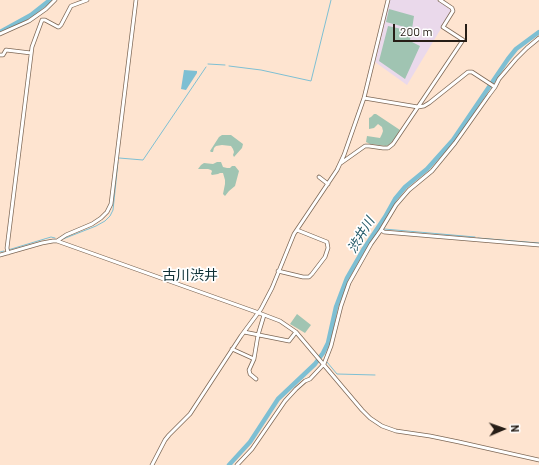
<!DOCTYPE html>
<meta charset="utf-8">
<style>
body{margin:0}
#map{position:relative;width:539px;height:465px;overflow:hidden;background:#fee4d0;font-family:Barlow,sans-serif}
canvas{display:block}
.north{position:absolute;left:483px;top:409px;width:40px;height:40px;-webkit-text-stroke:3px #fff;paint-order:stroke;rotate:88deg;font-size:11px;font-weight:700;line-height:16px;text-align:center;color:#261d16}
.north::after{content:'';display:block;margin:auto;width:14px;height:18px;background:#261d16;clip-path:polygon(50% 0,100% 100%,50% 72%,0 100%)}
.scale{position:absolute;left:393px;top:24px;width:74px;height:18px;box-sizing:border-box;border:2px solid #261d16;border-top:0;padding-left:5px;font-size:12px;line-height:14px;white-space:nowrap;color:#261d16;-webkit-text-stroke:3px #fff;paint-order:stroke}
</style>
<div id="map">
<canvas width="539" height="465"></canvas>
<div class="north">N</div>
<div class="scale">200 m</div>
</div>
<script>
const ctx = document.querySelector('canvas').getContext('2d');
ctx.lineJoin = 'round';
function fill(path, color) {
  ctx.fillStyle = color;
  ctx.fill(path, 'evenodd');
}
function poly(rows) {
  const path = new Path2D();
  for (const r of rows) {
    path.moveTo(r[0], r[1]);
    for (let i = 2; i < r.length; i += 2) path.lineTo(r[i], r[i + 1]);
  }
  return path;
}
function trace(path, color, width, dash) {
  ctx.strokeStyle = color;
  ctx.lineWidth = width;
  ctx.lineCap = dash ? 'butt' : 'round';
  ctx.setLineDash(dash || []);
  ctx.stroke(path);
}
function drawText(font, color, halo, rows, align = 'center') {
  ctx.font = font + ' Barlow,"Noto Sans JP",sans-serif';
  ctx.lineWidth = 3.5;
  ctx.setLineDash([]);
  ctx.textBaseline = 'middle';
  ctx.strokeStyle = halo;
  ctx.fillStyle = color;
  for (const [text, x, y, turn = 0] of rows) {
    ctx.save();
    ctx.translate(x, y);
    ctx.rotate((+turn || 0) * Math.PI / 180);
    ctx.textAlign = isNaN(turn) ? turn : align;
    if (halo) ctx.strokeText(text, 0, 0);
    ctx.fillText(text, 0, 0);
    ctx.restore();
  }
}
const education = poly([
 [390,0,437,0,451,9,451,12,407,85,375,62]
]);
const green = poly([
 [389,9,414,16,412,29,386,22],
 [388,26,411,31,410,41,420,46,405,79,379,61],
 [374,114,376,114,400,130,395,138,389,145,386,146,370,144,366,142,367,136,380,138,382,134,383,131,382,127,378,124,374,128,369,129,369,118,371,117],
 [222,135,231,135,243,144,242,148,234,157,233,155,234,152,233,149,231,146,222,145,216,146,214,148,213,152,211,152,210,151,219,137],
 [217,162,221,162,223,167,227,168,230,168,232,166,235,166,239,171,235,186,229,191,225,196,223,194,225,184,225,180,223,173,220,173,218,174,212,175,211,174,212,171,211,170,208,169,198,169,201,165,204,163,213,164],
 [297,314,311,325,305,333,290,324]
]);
const water = poly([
 [184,70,197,71,197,73,186,90,181,89]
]);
const stream = poly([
 [208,64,225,65],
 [229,66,261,70,311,81,331,0],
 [119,158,143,160,206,67],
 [384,229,475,237],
 [478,238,539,243],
 [63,239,96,226,105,221,110,216,113,210,118,162],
 [8,250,51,237,55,238],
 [0,252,4,251],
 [327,362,337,374,375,375],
 [315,364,319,362]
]);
const river = poly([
 [0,32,31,15,50,0],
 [229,465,250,442,278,399,315,364,323,353,328,343,336,307,347,278,363,250,385,217,395,199,405,187,427,169,453,140,508,59,516,49,539,32]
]);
const minor = poly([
 [0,34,20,25,29,21,46,9,55,0],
 [0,55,3,55,6,50,31,53],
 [364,98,418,107,424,106,429,103,468,72,472,72,495,87],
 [341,163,365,146,369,146,383,148,388,148,393,144,463,40,443,27,453,11,452,8,440,0],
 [319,177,328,184],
 [381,230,396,205,402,198,409,190,432,171,455,143,489,95,495,87,499,79,516,59,527,48,539,38],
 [57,241,66,235,92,224,101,218,107,212,111,204,136,0],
 [8,253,7,248,32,47,42,20,45,20,58,27,59,27,61,25,71,6,87,0],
 [0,255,42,243,53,241,57,241,259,313,280,321,296,332,362,410,370,418,382,426,396,431,430,436,459,442,539,460],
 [278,271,303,277,309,277,312,274,325,257,328,248,327,242,297,230],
 [244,332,289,341,296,332],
 [232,349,254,359],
 [256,379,250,374,249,370,254,359,258,335,264,315],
 [152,465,165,440,169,435,190,414,241,336,261,309,272,288,294,234,337,170,344,155,364,98,388,0],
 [237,465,252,449,285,401,296,389,305,381,310,379,324,364,331,346,341,306,349,283,371,244,381,230,384,232,539,245]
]);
const waterNames = [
 ["渋井川",361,235,-59]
];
const quarterNames = [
 ["古川渋井",190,275]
];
fill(education, '#ead9eb');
fill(green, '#a0c4b2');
fill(water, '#7ebfd3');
trace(stream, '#7ebfd3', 1);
trace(river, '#7ebfd3', 4.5);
trace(minor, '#7e6856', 4.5);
trace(minor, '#fff', 3);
drawText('italic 13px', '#235967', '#fff', waterNames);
drawText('14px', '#0f3136', '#fff', quarterNames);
</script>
